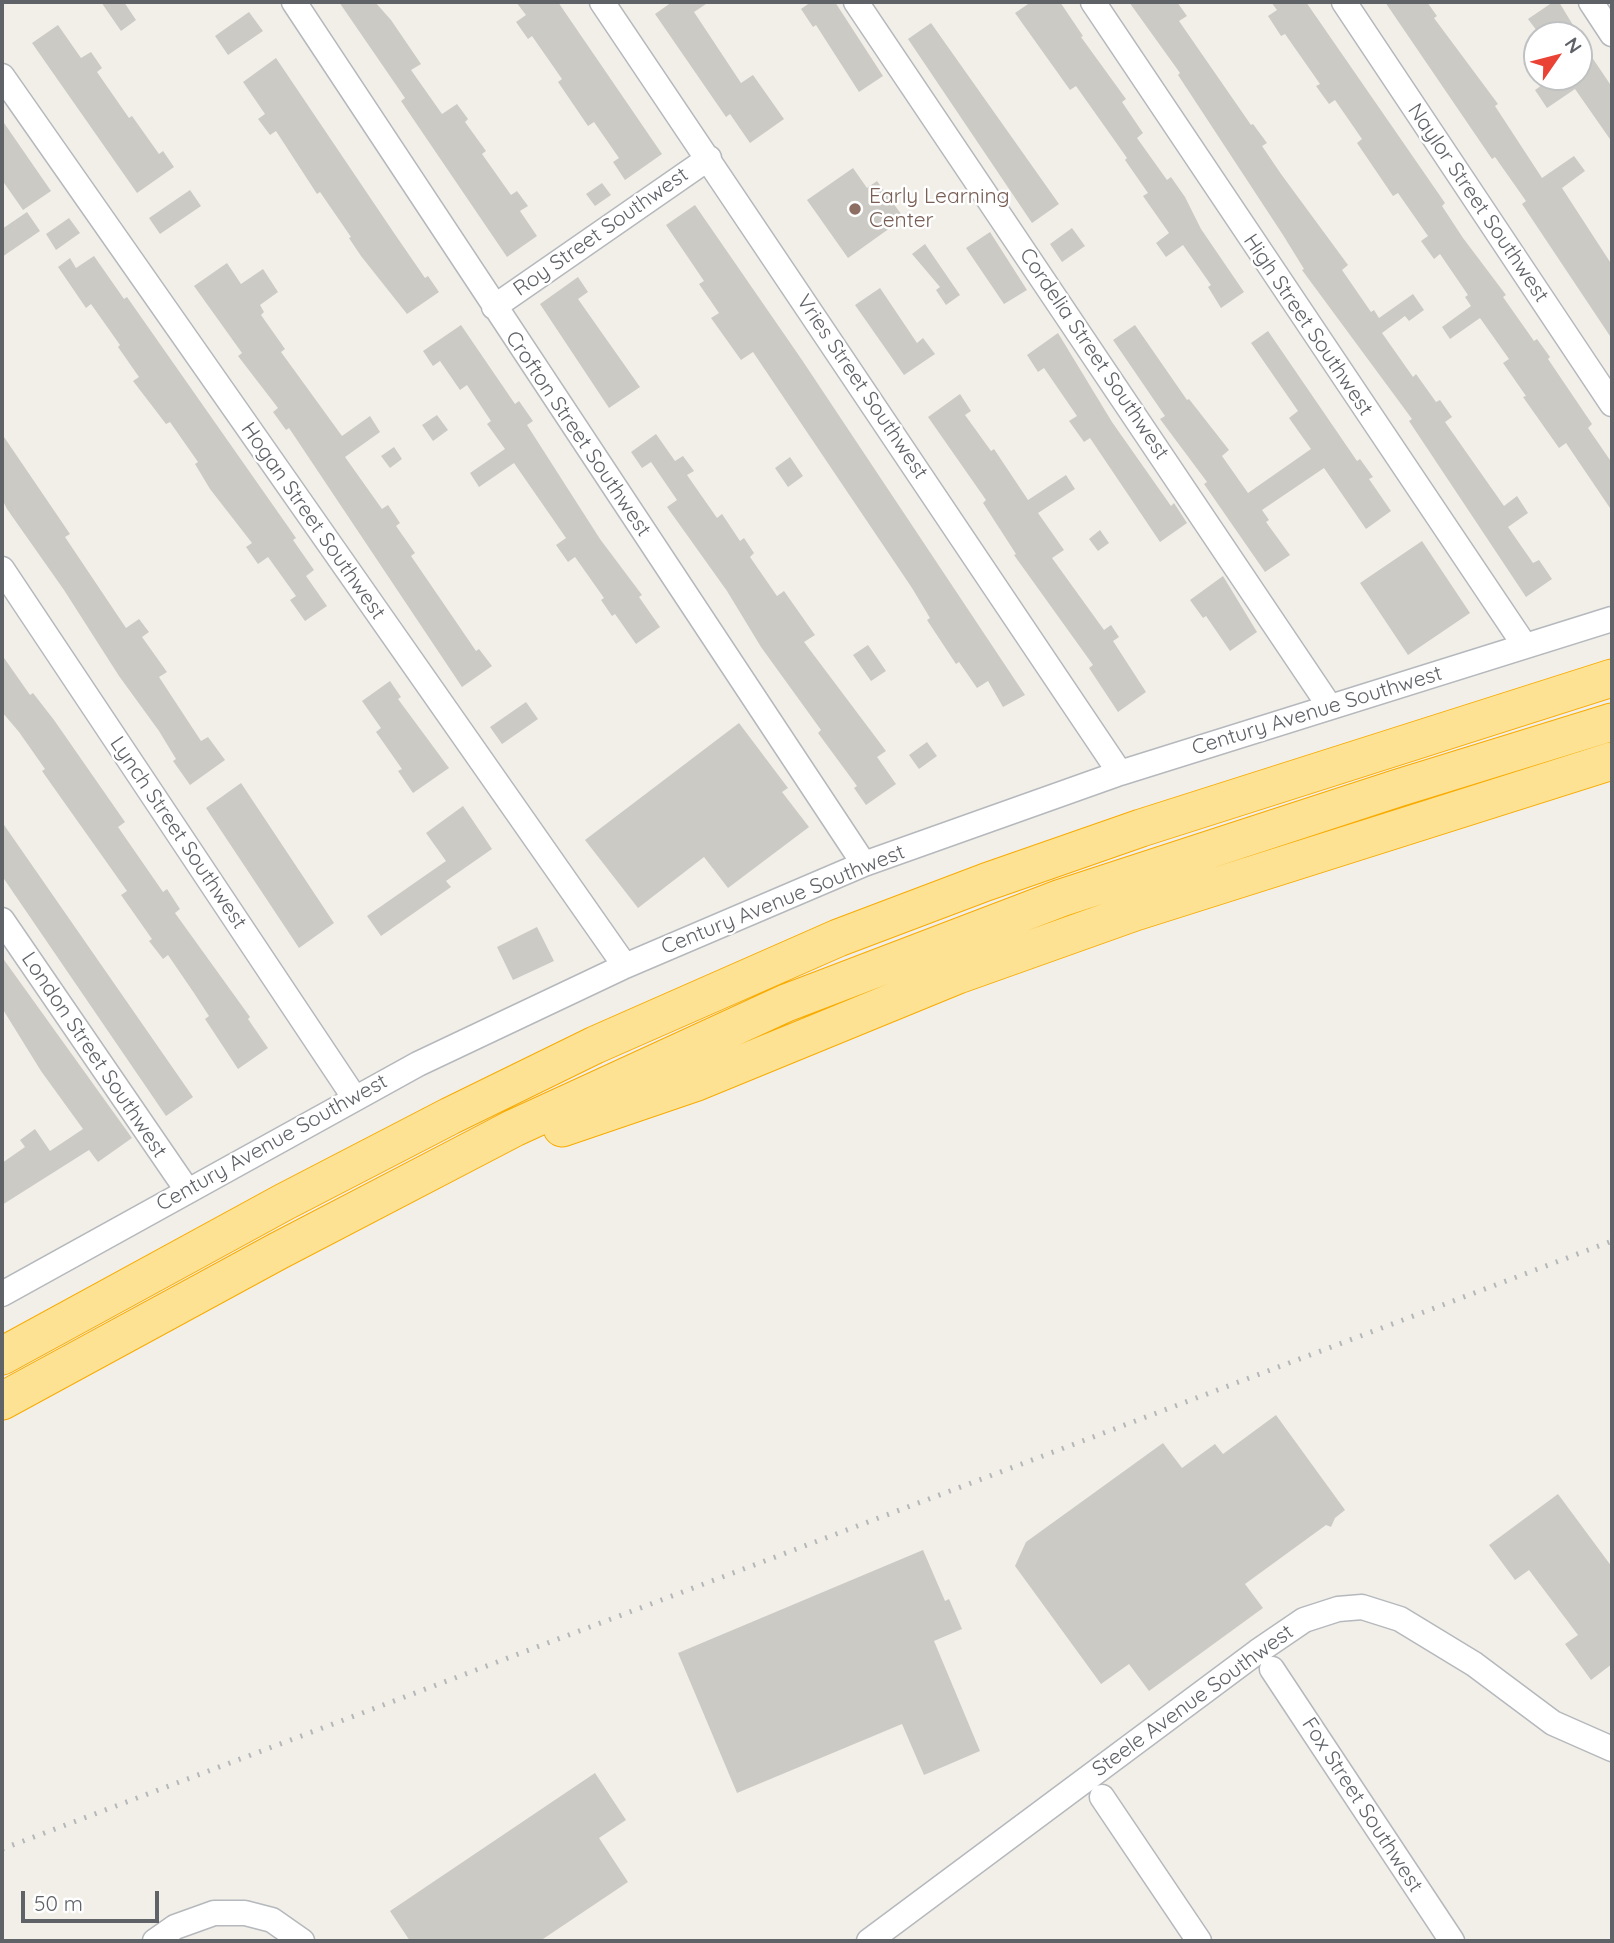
<!DOCTYPE html>
<style>
body{margin:0}
#map{position:relative;width:1614px;height:1943px;overflow:hidden;background:#f1efe8;font-family:Quicksand,sans-serif}
canvas{display:block}
.frame{position:absolute;inset:0;border:4px solid #5f6368;pointer-events:none}
.north{position:absolute;left:1523px;top:21px;width:70px;height:70px;box-sizing:border-box;background:#fff;border:2px solid #bfc1c3;border-radius:50%;rotate:55deg;font-size:19px;font-weight:700;line-height:28px;text-align:center;color:#5f6368}
.north::after{content:'';display:block;margin:auto;width:24px;height:32px;background:#ea4335;clip-path:polygon(50% 0,100% 100%,50% 72%,0 100%)}
.scale{position:absolute;left:21px;top:1891px;width:138px;height:32px;box-sizing:border-box;border:4px solid #5f6368;border-top:0;padding-left:9px;font-size:21px;line-height:24px;white-space:nowrap;color:#5f6368;-webkit-text-stroke:5px #fff;paint-order:stroke}
</style>
<div id="map">
<canvas width="1614" height="1943"></canvas>
<div class="frame"></div>
<div class="north">N</div>
<div class="scale">50 m</div>
</div>
<script>
const ctx = document.querySelector('canvas').getContext('2d');
ctx.lineJoin = 'round';
function fill(path, color) {
  ctx.fillStyle = color;
  ctx.fill(path, 'evenodd');
}
function poly(rows) {
  const path = new Path2D();
  for (const r of rows) {
    path.moveTo(r[0], r[1]);
    for (let i = 2; i < r.length; i += 2) path.lineTo(r[i], r[i + 1]);
  }
  return path;
}
function trace(path, color, width, dash) {
  ctx.strokeStyle = color;
  ctx.lineWidth = width;
  ctx.lineCap = dash ? 'butt' : 'round';
  ctx.setLineDash(dash || []);
  ctx.stroke(path);
}
function drawText(font, color, halo, rows, align = 'center') {
  ctx.font = font + ' Quicksand,sans-serif';
  ctx.lineWidth = 5;
  ctx.setLineDash([]);
  ctx.textBaseline = 'middle';
  ctx.strokeStyle = halo;
  ctx.fillStyle = color;
  for (const [text, x, y, turn = 0] of rows) {
    ctx.save();
    ctx.translate(x, y);
    ctx.rotate((+turn || 0) * Math.PI / 180);
    ctx.textAlign = isNaN(turn) ? turn : align;
    if (halo) ctx.strokeText(text, 0, 0);
    ctx.fillText(text, 0, 0);
    ctx.restore();
  }
}
const building = poly([
 [101,2,124,2,136,20,121,31],
 [339,2,375,2,391,20,421,64,411,70,442,114,457,104,468,119,465,122,486,151,482,154,511,195,517,191,528,206,520,211,537,236,507,257,401,101,405,98],
 [516,2,558,2,662,154,625,180,613,162,619,158,594,122,588,126,558,82,562,79,532,36,528,39,516,22,526,15],
 [672,2,709,2,694,12,741,83,753,75,784,119,750,143,730,114,726,117,655,14],
 [811,2,835,2,883,76,859,92,816,25,813,27,801,9],
 [1031,2,1060,2,1083,36,1081,37,1126,99,1122,102,1143,133,1137,138,1167,180,1171,177,1185,197,1201,229,1244,292,1221,308,1208,287,1211,285,1183,245,1166,257,1156,243,1169,233,1143,196,1148,193,1125,160,1127,158,1076,86,1070,90,1015,13],
 [1129,2,1177,2,1187,16,1179,21,1251,125,1253,124,1267,143,1262,146,1281,174,1348,265,1342,270,1371,312,1374,310,1379,318,1413,294,1424,310,1409,321,1405,316,1382,333,1413,377,1416,374,1436,402,1440,400,1452,417,1445,422,1504,506,1517,496,1528,513,1508,527,1533,563,1539,560,1552,579,1526,597,1409,421,1412,419,1302,270,1304,269,1283,235,1201,110,1178,75,1180,73],
 [1271,2,1306,2,1445,203,1442,206,1463,238,1506,295,1503,297,1534,341,1537,339,1550,357,1548,359,1592,424,1588,428,1612,463,1612,511,1566,443,1559,448,1523,397,1526,396,1503,363,1509,359,1480,318,1450,339,1442,327,1471,306,1465,297,1468,295,1440,254,1434,259,1421,241,1428,236,1398,193,1393,196,1357,143,1362,139,1335,100,1329,104,1316,86,1320,84,1285,34,1281,36,1268,16,1277,10],
 [1385,2,1427,2,1437,16,1434,18,1498,104,1495,106,1542,178,1574,156,1585,171,1562,188,1612,265,1612,339,1522,204,1526,201,1495,157,1492,159],
 [1553,2,1559,2,1579,35,1540,35,1528,19],
 [249,12,263,31,228,55,215,36],
 [931,23,1059,204,1032,223,908,39],
 [58,25,81,58,91,52,102,68,97,72,129,118,132,116,159,154,163,151,174,167,137,193,32,43],
 [1579,38,1612,87,1612,142,1575,89,1547,108,1535,90,1552,78,1557,85,1567,77,1579,77],
 [276,58,394,233,425,278,428,276,439,292,407,314,361,256,349,238,351,237,320,192,317,194,276,131,270,135,258,119,265,114,243,82],
 [2,120,51,191,23,210,2,180],
 [853,168,867,188,877,181,904,218,848,258,807,200],
 [602,183,611,195,595,206,586,194],
 [190,190,201,206,160,234,149,218],
 [695,205,802,360,1025,695,1003,707,988,681,977,688,959,662,956,664,927,620,930,618,912,588,753,352,741,360,711,318,719,313,699,284,704,281,666,225],
 [27,212,40,231,2,257,2,229],
 [69,218,80,233,56,250,46,234],
 [1072,228,1085,246,1062,262,1050,244],
 [990,232,1027,290,1004,304,966,248],
 [925,244,960,295,946,305,936,290,940,287,912,254],
 [94,256,124,299,127,297,296,538,293,540,314,570,306,576,327,606,305,621,290,600,296,596,268,557,258,564,246,547,252,543,210,489,195,464,198,462,170,422,166,424,133,381,139,377,118,347,120,345,91,304,86,308,58,267,70,258,76,268],
 [227,263,241,284,263,269,278,292,260,305,264,312,261,315,285,349,281,352,342,436,370,416,380,432,345,457,382,509,388,505,400,523,396,526,415,553,411,556,476,651,479,649,492,666,462,687,289,428,286,430,273,412,278,408,238,356,242,353,194,286],
 [578,277,588,292,578,299,640,387,609,408,540,304],
 [880,288,917,343,923,338,935,354,904,375,855,305],
 [461,325,515,404,519,401,533,421,527,425,600,539,642,595,639,597,660,627,636,644,615,614,612,616,601,600,604,598,575,557,568,562,556,545,566,538,514,463,479,487,470,473,505,449,487,424,491,421,467,385,460,390,440,361,433,366,423,351],
 [1135,325,1187,400,1189,399,1229,450,1222,456,1248,493,1311,449,1289,418,1298,411,1251,343,1268,331,1357,461,1360,459,1373,477,1369,479,1391,511,1366,529,1324,468,1262,510,1269,520,1266,522,1290,555,1265,572,1204,484,1207,482,1160,419,1165,416,1113,340],
 [1058,333,1112,422,1171,506,1174,503,1187,523,1160,542,1090,438,1084,442,1069,421,1077,416,1044,368,1038,372,1027,355],
 [960,394,971,411,965,415,991,451,994,449,1028,500,1066,475,1075,489,1038,513,1064,550,1052,558,1104,630,1111,625,1119,637,1113,641,1146,692,1118,712,1089,668,1093,665,1014,555,1016,554,983,503,986,500,928,417],
 [437,415,448,430,433,441,422,425],
 [2,434,70,534,65,537,126,628,139,619,149,632,142,637,167,672,159,677,201,741,208,737,225,760,190,785,173,761,176,759,159,731,119,676,64,590,7,509,2,499],
 [656,434,675,461,683,456,694,471,687,475,717,518,722,514,740,541,744,538,754,553,750,557,777,596,784,591,815,635,804,642,886,751,877,757,896,784,866,805,854,788,857,786,818,733,821,730,761,647,727,591,667,507,677,500,651,462,642,468,631,452],
 [394,447,402,459,390,468,381,456],
 [790,457,803,476,788,487,775,468],
 [1100,530,1109,543,1098,551,1089,539],
 [1422,541,1470,613,1408,655,1360,583],
 [1223,576,1257,632,1230,651,1206,616,1203,618,1190,600],
 [868,645,886,671,871,681,853,655],
 [2,655,30,695,33,693,54,720,125,822,118,827,163,892,167,889,180,909,175,913,250,1017,248,1019,268,1048,238,1069,205,1019,209,1016,194,993,168,955,163,959,149,941,152,939,121,895,127,891,42,771,45,769,19,732,2,712],
 [390,681,401,697,398,699,449,768,413,793,398,771,402,769,376,732,381,728,362,701],
 [526,702,538,719,502,744,490,727],
 [739,723,788,788,782,792,809,827,728,888,704,857,638,908,585,840],
 [927,742,937,756,919,769,909,755],
 [241,783,334,923,299,948,206,808],
 [463,806,492,849,446,881,451,887,381,936,367,916,446,861,426,833],
 [2,822,193,1097,166,1116,2,876],
 [537,927,554,961,513,980,497,947],
 [2,957,132,1138,98,1162,89,1150,2,1205,2,1163,25,1147,20,1140,35,1129,50,1151,83,1129,41,1071,2,1008],
 [1276,1415,1345,1510,1335,1518,1331,1527,1326,1525,1245,1584,1263,1608,1149,1691,1129,1664,1101,1684,1015,1566,1026,1542,1163,1443,1182,1468,1215,1444,1223,1454],
 [1558,1494,1612,1567,1612,1664,1591,1680,1565,1644,1578,1635,1529,1570,1515,1580,1489,1545],
 [923,1550,945,1601,949,1599,962,1629,934,1641,980,1751,924,1775,902,1724,737,1793,678,1653],
 [595,1773,626,1820,599,1838,628,1882,540,1941,410,1941,390,1911]
]);
const minor = poly([
 [294,2,864,864],
 [602,2,1120,773],
 [856,2,1330,707],
 [1093,2,1525,646],
 [1344,2,1612,404],
 [1591,2,1612,34],
 [2,76,625,966],
 [494,307,709,158],
 [2,569,354,1097],
 [2,920,187,1190],
 [2,1294,418,1064,625,966,864,864,1120,773,1612,619],
 [1272,1669,1452,1941],
 [1102,1797,1199,1941],
 [155,1941,175,1927,214,1913,245,1913,272,1920,302,1941],
 [869,1941,1257,1652,1304,1620,1338,1609,1362,1607,1400,1619,1474,1664,1553,1723,1612,1749]
]);
const highway = poly([
 [562,1128,697,1082,958,975,1135,912,1612,761],
 [2,1356,284,1202,450,1116,595,1045,838,938,986,882,1141,828,1612,678],
 [2,1401,278,1251,514,1128,786,1003,1061,898,1398,788,1612,722]
]);
const rail = poly([
 [2,1849,1612,1241]
]);
const markers = [
 [855,209,7,"#8d6e63"]
];
const educationNames = [
 ["Early Learning",869,197],
 ["Center",869,221]
];
const streetNames = [
 ["Naylor Street Southwest",1478,203,56],
 ["Roy Street Southwest",601,232,-35],
 ["High Street Southwest",1308,325,56],
 ["Cordelia Street Southwest",1094,354,56],
 ["Vries Street Southwest",862,387,56],
 ["Crofton Street Southwest",578,434,56],
 ["Hogan Street Southwest",313,521,55],
 ["Century Avenue Southwest",1317,711,-17],
 ["Lynch Street Southwest",178,833,56],
 ["Century Avenue Southwest",783,900,-22],
 ["London Street Southwest",94,1055,56],
 ["Century Avenue Southwest",272,1143,-29],
 ["Steele Avenue Southwest",1193,1701,-36],
 ["Fox Street Southwest",1362,1805,57]
];
fill(building, '#cccac5');
trace(minor, '#b5b8bc', 27);
trace(highway, '#f9ab00', 39);
trace(minor, '#fff', 24);
trace(highway, '#fde293', 37);
trace(rail, '#b6b7b8', 5, [2, 9]);
for (const [x, y, r, color] of markers) {
  const dot = new Path2D();
  dot.arc(x, y, r, 0, 2 * Math.PI);
  ctx.fillStyle = color;
  ctx.fill(dot);
  trace(dot, '#fff', 2.5);
}
drawText('21px', '#785e54', '#fff', educationNames, 'left');
drawText('21px', '#5f6368', '#fff', streetNames);
</script>
